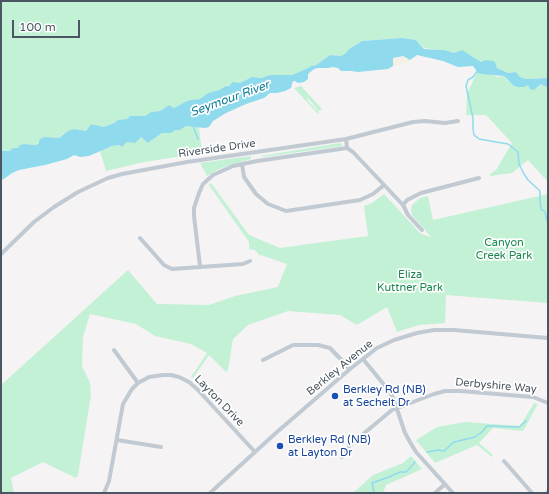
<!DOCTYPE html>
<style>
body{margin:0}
#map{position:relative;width:549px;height:494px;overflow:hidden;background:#f5f3f3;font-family:"Varela Round",sans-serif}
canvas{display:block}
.frame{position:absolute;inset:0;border:2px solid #4a5661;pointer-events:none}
.scale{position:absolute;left:12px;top:20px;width:68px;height:18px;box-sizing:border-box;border:2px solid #4a5661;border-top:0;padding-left:5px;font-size:12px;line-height:14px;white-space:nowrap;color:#4a5661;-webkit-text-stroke:3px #fff;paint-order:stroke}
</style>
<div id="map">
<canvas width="549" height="494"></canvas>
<div class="frame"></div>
<div class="scale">100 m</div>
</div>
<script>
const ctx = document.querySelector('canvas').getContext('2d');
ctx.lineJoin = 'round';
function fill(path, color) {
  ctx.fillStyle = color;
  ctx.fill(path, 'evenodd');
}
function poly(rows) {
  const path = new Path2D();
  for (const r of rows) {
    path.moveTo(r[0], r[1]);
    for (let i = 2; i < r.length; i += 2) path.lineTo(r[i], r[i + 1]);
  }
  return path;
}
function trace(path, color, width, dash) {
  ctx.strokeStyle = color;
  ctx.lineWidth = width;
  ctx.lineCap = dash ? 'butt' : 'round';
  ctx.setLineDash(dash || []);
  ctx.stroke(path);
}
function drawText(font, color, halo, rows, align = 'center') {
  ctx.font = font + ' "Varela Round",sans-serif';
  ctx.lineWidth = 3.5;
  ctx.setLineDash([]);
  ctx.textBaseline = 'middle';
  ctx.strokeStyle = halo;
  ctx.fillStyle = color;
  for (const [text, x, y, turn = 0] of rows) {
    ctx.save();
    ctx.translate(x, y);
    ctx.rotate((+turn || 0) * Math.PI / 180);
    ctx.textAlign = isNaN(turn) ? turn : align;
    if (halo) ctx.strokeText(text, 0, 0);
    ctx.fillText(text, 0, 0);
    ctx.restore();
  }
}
const green = poly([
 [1,1,548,1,548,78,526,79,520,77,516,72,508,73,503,71,497,68,495,64,481,62,466,53,454,53,444,50,438,50,424,48,416,40,402,38,362,41,349,49,346,53,341,56,330,55,316,65,311,66,308,68,292,75,270,75,261,78,252,77,240,83,226,86,219,90,208,93,200,99,190,100,185,102,174,108,169,105,160,111,151,112,145,116,130,116,127,119,118,120,114,123,104,127,91,124,86,131,74,129,63,134,59,138,45,137,35,145,24,144,18,148,13,148,9,151,1,151],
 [477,72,482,74,490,74,498,77,504,76,507,80,517,87,528,85,536,89,541,84,546,87,548,86,548,182,528,160,512,173,490,176,490,174,496,170,512,143,486,115,466,115,467,94],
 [301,86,322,109,319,111,307,97,308,101,319,112,318,114,294,88],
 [186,126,199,127,202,153,144,162,106,171,100,151,112,146,119,145,122,147,127,142,141,137,148,143,150,142,162,133,171,133,176,130,180,130],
 [340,143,342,144,342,146,263,157,261,156],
 [251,156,251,159,227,166,217,170,207,176,200,163],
 [211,183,249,235,280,248,368,236,364,206,372,203,384,194,421,234,431,237,412,215,411,210,412,205,420,198,428,196,433,220,548,194,548,303,446,295,445,323,419,325,397,332,387,307,357,325,340,315,288,311,248,325,233,339,228,370,226,372,209,355,193,378,191,377,207,353,191,344,155,336,136,324,90,314,83,337,82,366,90,383,91,395,78,475,76,478,43,462,11,478,14,493,1,493,1,385,128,270,157,304,209,305,235,296,278,287,287,264,261,255,260,256,255,250,249,249,249,242,209,185],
 [534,403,538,404,523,431,493,428,479,443,493,455,492,457,477,445,435,463,416,440,437,427,465,422,520,426],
 [411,456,422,469,386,485,383,493,353,493,373,475,403,463]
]);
const sand = poly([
 [403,56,410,60,408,63,393,66,393,58]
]);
const water = poly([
 [402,38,416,40,424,49,438,50,444,50,454,53,462,50,481,62,485,60,493,61,495,62,497,68,508,73,516,72,520,77,526,79,548,78,548,86,546,87,541,84,534,90,530,89,528,85,524,87,517,87,513,85,504,76,482,74,478,73,473,66,458,67,443,61,417,55,410,60,403,56,393,58,393,66,388,69,358,72,351,71,341,71,338,68,333,67,328,68,318,68,314,69,308,74,308,79,304,82,298,83,295,81,293,81,291,88,285,91,277,93,270,93,264,98,246,104,226,113,213,121,209,127,205,128,186,126,180,130,176,130,171,133,162,133,148,143,141,137,135,143,127,142,122,147,119,145,112,146,89,156,80,157,74,155,67,159,45,165,19,170,12,173,4,179,1,180,1,151,9,151,13,148,18,148,20,145,24,144,35,145,38,144,40,139,45,137,59,138,68,131,74,129,86,131,91,124,104,127,114,123,118,120,127,119,130,116,145,116,151,112,160,111,169,105,174,108,185,102,190,100,200,99,208,93,219,90,226,86,229,86,233,82,240,83,252,77,261,78,270,75,292,75,308,68,311,66,316,65,330,55,341,56,346,53,349,49,362,41]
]);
const stream = poly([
 [478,70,473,77,468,80,466,86,473,118,473,129,474,135,479,139,508,144,518,152,519,164,524,174,528,180,540,191,540,200,541,209,545,212,547,221,548,223],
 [193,126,198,139],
 [427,452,438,450,444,451,454,442,475,437,482,432,487,426,519,427,526,421],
 [374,493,372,483,389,477,400,472,406,472,410,468,415,462]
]);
const street = poly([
 [346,139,347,148,353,152,403,205,408,215,422,230],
 [242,164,244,177,256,194,268,204,286,211,360,200,373,194,384,185],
 [403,205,407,200,421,193,479,178],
 [140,238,164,265,172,269,243,264,250,261],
 [1,254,34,222,54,207,78,192,108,178,122,174,187,162,346,139,413,122,425,121,445,123,458,121],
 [200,266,194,216,194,208,199,193,203,184,213,175,233,166,257,161,347,148],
 [114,350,138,383],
 [363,359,390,392,394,400,405,433,410,442,416,452,453,493],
 [263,360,293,345,318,345,330,348,350,369],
 [117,440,161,447],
 [342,457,350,445,392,410,434,394,445,391,460,391,533,397,548,403],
 [504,461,532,493],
 [104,493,109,481,123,404,132,389,138,383,149,377,163,375,171,375,179,377,189,382,198,390,255,452],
 [210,493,277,432,350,369,377,348,394,340,417,333,434,330,454,330,548,338],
 [435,493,445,484],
 [547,493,548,492]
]);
const markers = [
 [335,396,4,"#1a4fb4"],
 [280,446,4,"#1a4fb4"]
];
const streetNames = [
 ["Riverside Drive",217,149,-8],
 ["Berkley Avenue",340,368,-39],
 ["Derbyshire Way",496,386,5],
 ["Layton Drive",219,401,46]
];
const parkNames = [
 ["Canyon",504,243],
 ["Creek Park",504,256],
 ["Eliza",410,275],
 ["Kuttner Park",410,288]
];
const transitNames = [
 ["Berkley Rd (NB)",343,390],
 ["at Sechelt Dr",343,403],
 ["Berkley Rd (NB)",288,440],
 ["at Layton Dr",288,453]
];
const waterNames = [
 ["Seymour River",230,99,-20]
];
fill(green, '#c3f1d5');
fill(sand, '#f5f0e5');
fill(water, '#90daee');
trace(stream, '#90daee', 1.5);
trace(street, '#c1cad2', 4);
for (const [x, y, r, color] of markers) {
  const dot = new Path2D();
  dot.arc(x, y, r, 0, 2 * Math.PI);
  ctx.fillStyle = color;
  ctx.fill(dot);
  trace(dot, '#fff', 1.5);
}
drawText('11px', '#4a5661', '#fff', streetNames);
drawText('11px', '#17864f', '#fff', parkNames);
drawText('11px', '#164399', '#fff', transitNames, 'left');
drawText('italic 12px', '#0c7c9b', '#fff', waterNames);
</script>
